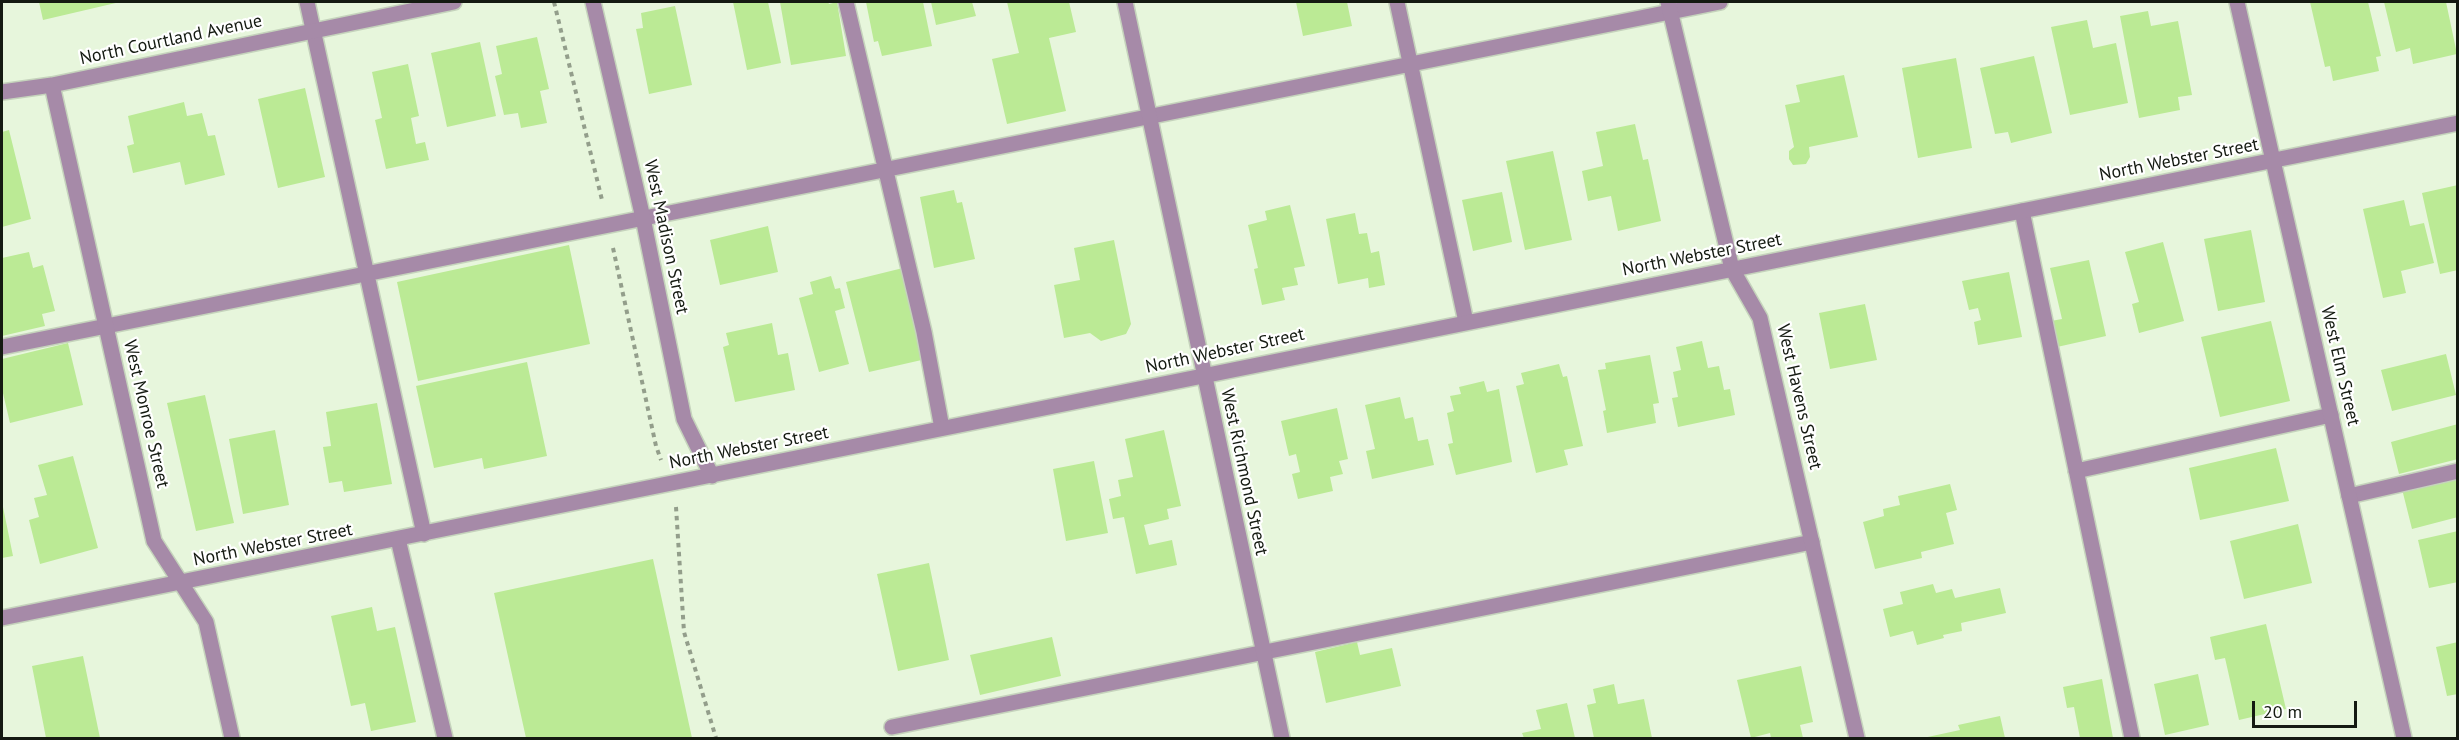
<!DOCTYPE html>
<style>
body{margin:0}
#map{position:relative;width:2459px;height:740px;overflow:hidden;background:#e7f6dc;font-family:"PT Sans",sans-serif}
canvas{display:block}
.frame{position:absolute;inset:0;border:3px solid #141a11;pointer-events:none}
.scale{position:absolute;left:2252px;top:701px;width:105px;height:27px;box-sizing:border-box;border:3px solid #141a11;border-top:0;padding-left:8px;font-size:18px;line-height:21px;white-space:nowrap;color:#141a11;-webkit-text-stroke:4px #fff;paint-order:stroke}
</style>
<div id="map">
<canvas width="2459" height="740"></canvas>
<div class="frame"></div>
<div class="scale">20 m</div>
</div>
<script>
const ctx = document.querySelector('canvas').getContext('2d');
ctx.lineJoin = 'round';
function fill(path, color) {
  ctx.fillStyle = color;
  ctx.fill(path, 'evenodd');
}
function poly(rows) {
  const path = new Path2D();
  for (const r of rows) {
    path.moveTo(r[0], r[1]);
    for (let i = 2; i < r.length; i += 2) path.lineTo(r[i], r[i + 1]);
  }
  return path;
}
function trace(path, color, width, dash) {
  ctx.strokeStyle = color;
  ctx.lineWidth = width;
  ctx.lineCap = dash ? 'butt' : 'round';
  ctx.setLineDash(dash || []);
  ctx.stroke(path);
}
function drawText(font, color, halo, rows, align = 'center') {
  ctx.font = font + ' "PT Sans",sans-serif';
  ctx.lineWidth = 4.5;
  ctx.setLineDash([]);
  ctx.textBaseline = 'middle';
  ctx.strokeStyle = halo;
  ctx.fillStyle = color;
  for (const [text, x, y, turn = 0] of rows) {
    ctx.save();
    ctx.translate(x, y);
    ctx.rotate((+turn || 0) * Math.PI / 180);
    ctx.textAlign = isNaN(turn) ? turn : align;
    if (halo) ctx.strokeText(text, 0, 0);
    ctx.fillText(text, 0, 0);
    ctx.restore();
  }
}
const building = poly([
 [39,2,120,2,43,20],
 [733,2,768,2,781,63,747,70],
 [780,2,828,2,829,4,837,2,846,56,791,65],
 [866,2,923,2,932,46,882,56,878,41,874,42],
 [931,2,972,2,976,16,936,25],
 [1007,2,1069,2,1076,32,1049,38,1066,111,1007,124,992,59,1019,53],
 [1296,2,1347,2,1352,26,1303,36],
 [2310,2,2368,2,2381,56,2376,57,2379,71,2333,81,2330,66,2325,67],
 [2384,2,2446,2,2457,54,2413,64,2410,48,2396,52],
 [675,6,692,85,649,94,636,29,643,28,641,13],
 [2148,11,2151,26,2178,21,2192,95,2178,97,2180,110,2139,118,2120,16],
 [2087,20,2093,48,2116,43,2128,103,2070,115,2051,27],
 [537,37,549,89,540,91,547,123,521,128,518,113,504,115,495,76,502,74,496,46],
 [480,42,496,116,447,127,431,53],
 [2034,56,2052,133,2011,143,2008,132,1995,134,1980,68],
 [1956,58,1972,148,1918,158,1902,68],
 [408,64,419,116,411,118,416,144,425,142,429,160,386,169,375,120,382,118,372,72],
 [1844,75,1858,137,1809,147,1810,157,1806,164,1793,165,1789,159,1789,151,1794,147,1785,105,1800,102,1796,85],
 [305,88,325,177,278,188,258,99],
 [184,102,187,116,202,113,208,136,215,135,225,175,185,185,180,162,133,173,127,146,134,144,128,116],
 [1635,124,1643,160,1648,159,1661,221,1618,231,1611,196,1588,201,1582,171,1603,166,1596,132],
 [9,130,31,219,2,227,2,132],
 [1553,151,1572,240,1525,250,1506,161],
 [2458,185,2458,270,2440,274,2422,193],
 [954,190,957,203,962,202,975,259,934,268,920,197],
 [1502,192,1512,242,1473,251,1462,200],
 [2404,200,2410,226,2424,223,2434,263,2401,271,2406,293,2383,298,2363,209],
 [1290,205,1305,266,1294,268,1298,285,1282,288,1285,300,1262,305,1254,269,1258,268,1248,225,1267,220,1265,211],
 [1355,213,1359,234,1367,233,1371,253,1379,251,1385,285,1369,288,1368,278,1338,284,1326,219],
 [768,226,778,272,720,285,710,240],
 [2251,230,2265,302,2218,311,2204,239],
 [1114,240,1131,324,1126,334,1101,341,1090,333,1064,338,1054,285,1080,280,1074,248],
 [2163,242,2184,321,2139,333,2132,304,2139,302,2125,252],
 [569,245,590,344,418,381,397,282],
 [29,252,33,268,43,265,55,311,42,314,45,326,2,336,2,258],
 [2089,260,2106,336,2057,347,2051,321,2062,319,2050,268],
 [903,268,926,359,869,372,846,282],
 [2009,272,2022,337,1978,345,1974,322,1981,320,1978,308,1969,310,1962,281],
 [831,276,835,289,840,288,845,308,835,311,849,364,819,372,799,298,813,294,810,282],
 [1865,304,1877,360,1830,369,1819,313],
 [2271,321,2290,401,2220,417,2201,337],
 [772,323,778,355,788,353,795,390,735,402,723,347,729,345,726,333],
 [1702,341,1708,368,1719,366,1724,390,1730,389,1735,415,1678,427,1672,398,1678,397,1673,372,1681,370,1676,347],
 [68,343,83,405,10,423,2,389,2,359],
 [2446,354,2456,395,2392,411,2381,370],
 [1650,355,1659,403,1653,404,1656,423,1607,433,1603,411,1606,410,1598,370,1606,369,1605,363],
 [527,362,547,456,484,469,482,458,434,468,416,386],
 [1559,364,1563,377,1567,376,1583,446,1564,450,1568,465,1536,473,1516,386,1524,384,1521,373],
 [1484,381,1487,392,1499,389,1512,462,1456,475,1448,444,1453,443,1447,413,1454,411,1450,396,1461,394,1459,387],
 [205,395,234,523,196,531,167,403],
 [1400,397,1405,419,1413,417,1418,441,1428,439,1434,465,1372,479,1366,451,1375,449,1365,405],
 [377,403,392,484,344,492,342,481,329,483,323,447,331,446,326,412],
 [1337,408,1348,459,1339,461,1343,474,1330,477,1333,491,1298,499,1292,474,1300,472,1296,454,1289,456,1281,421],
 [2458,424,2458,459,2399,474,2391,442],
 [275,430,289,505,243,514,229,439],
 [1164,430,1181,506,1167,509,1169,519,1144,525,1149,545,1172,540,1177,565,1136,574,1124,517,1113,519,1109,499,1121,496,1118,480,1133,477,1125,439],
 [2276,448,2289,501,2200,520,2189,468],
 [73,456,98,548,40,564,29,520,39,517,34,498,47,495,38,465],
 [1094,461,1108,533,1066,541,1053,469],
 [2458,475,2458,517,2412,529,2402,489],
 [1950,484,1957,510,1946,513,1954,544,1921,552,1922,558,1875,569,1863,522,1884,516,1883,509,1900,505,1898,496],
 [3,507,13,556,2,558,2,507],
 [2298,524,2312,583,2244,599,2230,541],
 [2458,531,2458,582,2429,588,2418,540],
 [653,559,692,738,526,738,494,593],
 [929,563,949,660,898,671,877,574],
 [1933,584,1936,593,1952,589,1955,598,2000,588,2006,613,1961,623,1962,631,1943,635,1944,638,1917,645,1913,631,1890,637,1883,609,1903,604,1900,592],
 [372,607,377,631,395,627,416,722,371,731,365,703,351,706,331,616],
 [2266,624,2286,709,2239,720,2225,658,2215,660,2210,637],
 [1052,637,1061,676,980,695,970,655],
 [1357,642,1360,655,1392,648,1401,686,1326,703,1315,652],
 [2458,642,2458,694,2447,696,2436,647],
 [83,656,100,738,46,738,32,666],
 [1801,666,1813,722,1800,725,1803,738,1771,738,1770,733,1751,738,1737,680],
 [2198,674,2209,725,2165,735,2154,684],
 [2102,679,2113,738,2080,738,2074,707,2067,708,2063,687],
 [1614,684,1618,704,1644,699,1652,738,1594,738,1587,705,1596,703,1593,689],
 [1567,703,1575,738,1524,738,1522,733,1541,729,1536,710],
 [2000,716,2005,738,1923,738,1960,730,1958,725]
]);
const path = poly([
 [554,2,602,200],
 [613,248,656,446,661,460],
 [676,507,684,632,716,738]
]);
const service = poly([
 [307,2,424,534],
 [846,2,924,332,942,428],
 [1397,2,1466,322],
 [2022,211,2132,738],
 [2,347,1720,2],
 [2076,471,2331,415],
 [2349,496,2458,471],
 [398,539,445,738],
 [892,727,1812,542]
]);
const minor = poly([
 [593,2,643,218,684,419,712,476],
 [1125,2,1282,738],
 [1668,2,1732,269,1760,318,1857,738],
 [2237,2,2404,738],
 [52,85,154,541,206,622,232,738],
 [2,92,52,85,454,2],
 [2,618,2458,123]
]);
const streetNames = [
 ["North Courtland Avenue",171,40,-12],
 ["North Webster Street",2179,160,-11],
 ["West Madison Street",666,237,78],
 ["North Webster Street",1702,255,-11],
 ["North Webster Street",1225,351,-12],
 ["West Elm Street",2340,366,77],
 ["West Havens Street",1799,397,77],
 ["West Monroe Street",146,414,77],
 ["North Webster Street",749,448,-11],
 ["West Richmond Street",1244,472,78],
 ["North Webster Street",273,545,-11]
];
fill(building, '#bbea95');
trace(service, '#c5d3bc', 18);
trace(minor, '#c5d3bc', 18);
trace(path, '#939e8b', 4, [4.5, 4.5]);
trace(service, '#a68aa8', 15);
trace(minor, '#a68aa8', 15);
drawText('18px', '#141a11', '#fff', streetNames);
</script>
